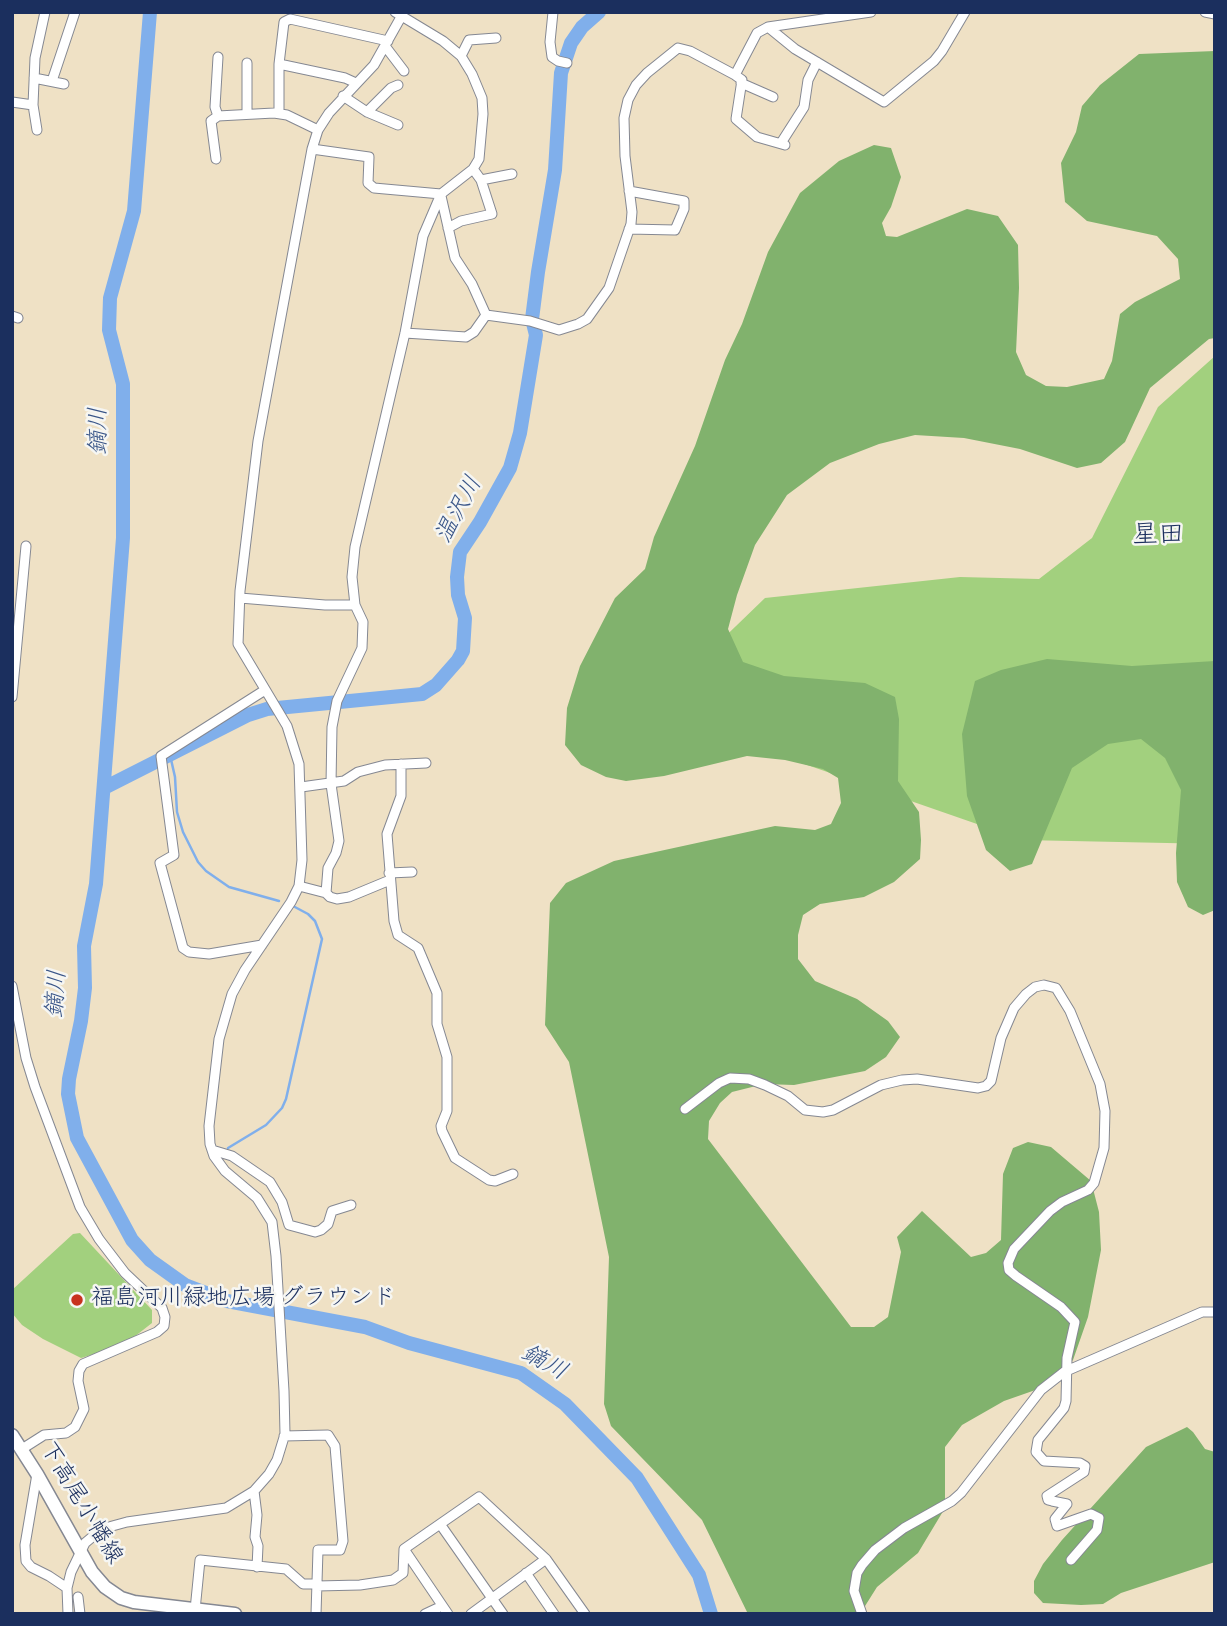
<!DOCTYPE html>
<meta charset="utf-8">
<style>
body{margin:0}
#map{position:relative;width:1227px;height:1626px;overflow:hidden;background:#efe1c5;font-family:"Gochi Hand",sans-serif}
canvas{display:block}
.frame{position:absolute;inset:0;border:14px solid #1b2f5e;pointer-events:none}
</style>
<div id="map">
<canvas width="1227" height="1626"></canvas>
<div class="frame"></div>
</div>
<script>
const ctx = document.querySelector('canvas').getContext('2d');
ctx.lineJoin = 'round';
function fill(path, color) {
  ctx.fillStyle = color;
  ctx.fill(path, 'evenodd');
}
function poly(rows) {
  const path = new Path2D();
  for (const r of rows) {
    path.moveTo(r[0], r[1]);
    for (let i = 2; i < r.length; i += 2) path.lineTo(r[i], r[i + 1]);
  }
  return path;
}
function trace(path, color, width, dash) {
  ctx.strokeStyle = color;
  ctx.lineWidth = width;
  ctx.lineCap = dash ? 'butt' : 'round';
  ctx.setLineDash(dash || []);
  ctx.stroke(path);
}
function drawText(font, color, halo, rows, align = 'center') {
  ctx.font = font + ' "Gochi Hand","Klee One",sans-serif';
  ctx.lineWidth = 5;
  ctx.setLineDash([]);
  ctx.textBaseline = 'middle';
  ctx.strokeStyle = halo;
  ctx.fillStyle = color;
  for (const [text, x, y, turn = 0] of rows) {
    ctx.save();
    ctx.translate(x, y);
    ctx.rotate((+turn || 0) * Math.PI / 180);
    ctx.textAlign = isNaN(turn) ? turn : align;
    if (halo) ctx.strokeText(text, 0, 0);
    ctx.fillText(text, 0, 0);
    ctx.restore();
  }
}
const green = poly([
 [1215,356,1215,844,1023,840,649,710,765,598,960,577,1039,579,1092,538,1158,407],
 [80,1233,152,1310,152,1323,134,1337,111,1349,81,1358,43,1339,22,1325,12,1313,12,1290,73,1234]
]);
const forest = poly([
 [1215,51,1215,338,1209,339,1150,388,1125,442,1101,463,1077,468,1020,449,964,438,915,435,879,444,830,463,787,495,755,545,737,595,728,629,743,662,784,676,865,683,895,697,899,719,898,781,919,812,921,840,920,859,894,882,864,897,820,904,803,915,798,935,798,959,815,981,857,999,888,1021,900,1037,886,1057,865,1071,794,1085,764,1084,732,1092,720,1103,709,1121,708,1139,851,1327,874,1327,888,1317,901,1252,897,1237,922,1211,971,1257,986,1253,1001,1240,1003,1174,1013,1148,1028,1142,1051,1147,1091,1181,1099,1212,1101,1250,1088,1317,1073,1360,1044,1387,1004,1401,962,1425,945,1447,945,1508,918,1553,877,1587,860,1614,748,1614,702,1520,611,1426,604,1404,609,1257,569,1062,545,1025,550,903,566,883,614,861,775,826,815,830,831,824,841,803,838,778,823,769,785,760,747,756,664,776,626,781,606,777,581,765,565,745,567,708,580,666,615,598,645,569,654,537,695,446,725,360,742,324,768,252,800,193,839,161,874,145,891,148,901,177,891,207,882,223,886,236,897,237,967,209,998,216,1018,245,1019,288,1016,352,1026,375,1046,386,1067,387,1104,379,1112,361,1120,314,1135,302,1180,279,1178,259,1157,236,1087,221,1065,202,1061,163,1076,132,1082,106,1100,85,1139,54],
 [1047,659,1132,666,1215,661,1215,910,1203,915,1188,907,1177,882,1176,853,1181,790,1165,758,1141,739,1108,744,1072,768,1032,864,1010,871,986,850,967,796,962,734,975,681,1001,670],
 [1187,1427,1193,1432,1205,1449,1215,1452,1215,1562,1121,1593,1103,1604,1081,1605,1043,1603,1034,1593,1034,1581,1043,1564,1062,1540,1146,1447]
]);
const stream = poly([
 [170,755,175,777,177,812,183,832,198,862,206,871,229,887,279,901],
 [228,1148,266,1125,282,1108,286,1099,322,939,315,921,308,914,293,906]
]);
const river = poly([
 [150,12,134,211,110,298,109,330,123,384,123,538,96,884,84,946,85,988,81,1021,69,1079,68,1094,77,1138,132,1240,150,1260,185,1285,227,1301,365,1327,409,1343,521,1373,565,1404,637,1478,699,1575,711,1614],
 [104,788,248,715,267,709,422,694,436,685,458,660,463,651,465,618,458,595,457,577,460,552,480,522,510,468,520,433,536,335,532,319,538,272,555,170,561,73,571,43,582,27,599,12]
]);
const minor = poly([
 [553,12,550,42,552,57,558,61,567,63],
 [1205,12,1215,14],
 [768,27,795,49,884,102,934,61,942,51,965,12],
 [385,46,404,71],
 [461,56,469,40,496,38],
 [218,57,215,107,218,116],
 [247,63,247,114],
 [735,75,742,80,736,119,757,137,785,145],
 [34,78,64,84],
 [52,81,75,12],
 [356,83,345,78,279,64,284,22,290,19,388,41],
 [741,83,773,97],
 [343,96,367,112,398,125],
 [12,102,33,105,35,58,45,12],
 [33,105,37,130],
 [367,112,391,88,398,85],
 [279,113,279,64],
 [781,143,804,107,808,80,817,62],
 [312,149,369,157,368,183,374,188,441,194],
 [216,159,211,121,218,116,274,113,287,115,318,130],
 [481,180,512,174],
 [629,191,684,201,684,209,675,230,629,229],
 [441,196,455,258,472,284,486,315,530,321,559,330,578,324,587,319,609,288,631,224,632,212,625,156,624,118,628,100,636,85,647,73,678,48,690,51,735,75,757,33,768,27,871,12],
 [448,228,461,221,492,214,481,180,473,169],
 [12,316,18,318],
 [405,333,466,337,474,332,486,315],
 [240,598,325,605,355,605],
 [12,697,26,546],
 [401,764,401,796,387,834,394,921,398,935,418,948,437,993,437,1024,447,1057,447,1111,441,1126,442,1131,455,1158,489,1180,495,1181,513,1174],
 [301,787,344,781,358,772,385,765,426,763],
 [389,873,412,872],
 [390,880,349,897,337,899,330,897,326,893,328,868,336,853,339,841,331,784,332,727,337,701,362,648,363,622,355,605,352,577,355,547,405,333,423,236,441,194,473,169,479,159,483,114,482,98,472,74,461,56,443,41,395,12],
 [299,886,326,893],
 [262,945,209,954,189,952,183,948,160,863,174,855,161,756,265,690],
 [12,986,26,1058,35,1087,80,1207,99,1239,125,1273,162,1308,165,1317,164,1326,157,1332,83,1364,79,1371,78,1381,84,1409,75,1427,66,1433,44,1435,22,1449],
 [685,1109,719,1083,730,1078,749,1079,765,1085,788,1096,805,1110,823,1112,833,1110,881,1085,902,1080,917,1079,978,1088,986,1086,991,1081,1001,1038,1014,1008,1026,994,1035,987,1044,985,1056,988,1070,1011,1100,1084,1105,1111,1104,1148,1094,1183,1088,1190,1062,1202,1050,1211,1014,1249,1008,1263,1009,1270,1016,1276,1061,1307,1075,1322,1067,1358,1066,1401,1064,1408,1038,1440,1036,1452,1044,1461,1080,1463,1085,1466,1084,1472,1047,1496,1048,1500,1052,1501,1067,1504,1055,1519,1057,1526,1091,1514,1099,1518,1097,1530,1071,1560],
 [212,1150,232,1156,270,1182,282,1202,289,1225,315,1232,321,1230,328,1224,332,1211,351,1205],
 [284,1436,328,1435,335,1446,343,1541,340,1550,318,1550,316,1614],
 [37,1474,25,1545,26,1561,31,1567,49,1576,67,1588],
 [254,1491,257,1515,255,1537,258,1546,257,1567],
 [440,1524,503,1614],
 [526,1573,554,1614],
 [317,1586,360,1585,393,1580,403,1573,404,1549],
 [78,1597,80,1614],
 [195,1610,200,1560,286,1569,303,1584,317,1584],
 [68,1614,67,1588,71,1572,85,1543,97,1533,105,1528,127,1522,226,1508,254,1491,269,1474,277,1460,285,1434,284,1391,276,1256,272,1222,257,1198,225,1171,214,1156,210,1144,209,1126,219,1039,232,994,245,970,291,902,299,886,302,860,299,764,287,726,238,644,240,591,258,441,312,149,318,130,329,113,374,65,401,17],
 [425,1614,442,1606],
 [448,1614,404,1549,479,1497,546,1559,585,1614],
 [471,1614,546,1559],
 [862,1614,854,1591,857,1573,862,1565,875,1550,904,1528,952,1501,961,1493,1041,1390,1064,1372,1202,1312,1215,1312]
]);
const major = poly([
 [12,1435,37,1474,92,1572,105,1587,121,1598,134,1602,235,1614]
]);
const markers = [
 [77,1300,7,"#c8321e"]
];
const poiNames = [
 ["福島河川緑地広場 グラウンド",91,1300]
];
const streetNames = [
 ["下高尾小幡線",79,1504,59]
];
const waterNames = [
 ["鏑川",101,431,-90],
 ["温沢川",461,511,-62],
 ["鏑川",59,994,-86],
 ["鏑川",543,1365,29]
];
const quarterNames = [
 ["星田",1158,538]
];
fill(green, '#a2d07e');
fill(forest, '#81b26d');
trace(stream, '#80afeb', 2.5);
trace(river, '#80afeb', 14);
trace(minor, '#858892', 11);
trace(major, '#858892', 15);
trace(minor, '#fff', 9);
trace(major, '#fff', 12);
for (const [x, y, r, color] of markers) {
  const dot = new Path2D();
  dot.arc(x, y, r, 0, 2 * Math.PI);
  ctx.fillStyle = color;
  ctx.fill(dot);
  trace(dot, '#f6f6f2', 2.5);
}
drawText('23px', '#1b2f5e', '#f6f6f2', poiNames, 'left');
drawText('23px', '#1b2f5e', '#f6f6f2', streetNames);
drawText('italic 24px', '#395588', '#f6f6f2', waterNames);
drawText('26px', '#1b2f5e', '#f6f6f2', quarterNames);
</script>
